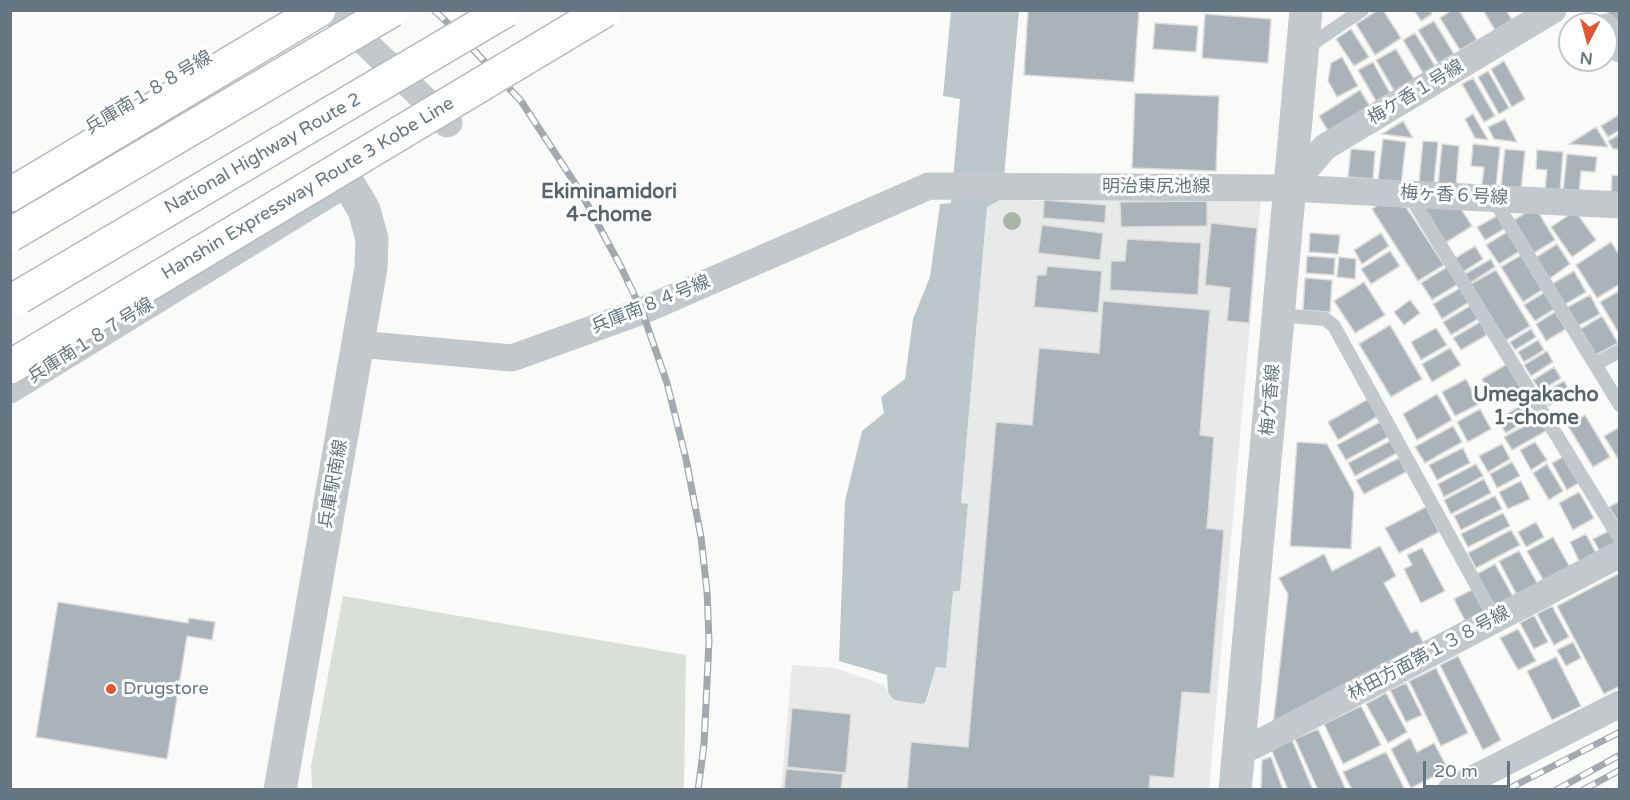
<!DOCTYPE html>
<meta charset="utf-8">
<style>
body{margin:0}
#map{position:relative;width:1630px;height:800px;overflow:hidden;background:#fafaf8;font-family:"Varela Round",sans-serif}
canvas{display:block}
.frame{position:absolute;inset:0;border:12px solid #657683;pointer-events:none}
.north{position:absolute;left:1558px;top:12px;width:60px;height:60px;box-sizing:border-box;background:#fff;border:2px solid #c1c8cd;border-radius:50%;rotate:186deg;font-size:16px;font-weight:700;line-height:24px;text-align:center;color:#657683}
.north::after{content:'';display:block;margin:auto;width:21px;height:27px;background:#e4572e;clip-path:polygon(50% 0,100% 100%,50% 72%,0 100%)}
.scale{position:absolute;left:1423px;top:761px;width:87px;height:27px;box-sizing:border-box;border:3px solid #657683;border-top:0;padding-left:8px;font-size:18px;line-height:21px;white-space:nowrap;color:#657683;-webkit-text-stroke:4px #fff;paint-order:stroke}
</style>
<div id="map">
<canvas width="1630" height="800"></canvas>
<div class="frame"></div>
<div class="north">N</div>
<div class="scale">20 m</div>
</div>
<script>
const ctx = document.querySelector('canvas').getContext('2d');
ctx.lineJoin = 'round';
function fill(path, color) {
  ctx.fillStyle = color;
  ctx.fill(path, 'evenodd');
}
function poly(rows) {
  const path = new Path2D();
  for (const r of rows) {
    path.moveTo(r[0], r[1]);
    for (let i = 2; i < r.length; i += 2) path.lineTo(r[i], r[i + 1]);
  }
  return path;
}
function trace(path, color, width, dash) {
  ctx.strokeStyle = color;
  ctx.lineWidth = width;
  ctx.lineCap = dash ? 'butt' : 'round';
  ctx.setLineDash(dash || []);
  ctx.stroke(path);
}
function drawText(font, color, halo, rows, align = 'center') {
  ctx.font = font + ' "Varela Round","Noto Sans JP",sans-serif';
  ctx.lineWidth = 6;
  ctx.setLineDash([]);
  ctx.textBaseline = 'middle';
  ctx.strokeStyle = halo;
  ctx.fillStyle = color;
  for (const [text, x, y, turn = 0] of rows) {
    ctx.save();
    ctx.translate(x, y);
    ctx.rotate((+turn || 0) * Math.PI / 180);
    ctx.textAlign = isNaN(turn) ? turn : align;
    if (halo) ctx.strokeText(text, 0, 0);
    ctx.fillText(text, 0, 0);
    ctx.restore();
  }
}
const built = poly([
 [1002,199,1040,201,1261,199,1209,789,781,790,792,665,835,668,884,685,888,692,927,701,936,667,946,668,953,591,960,591,968,505,961,503,987,207]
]);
const green = poly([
 [343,596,686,655,684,783,683,789,312,789,311,766]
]);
const water = poly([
 [951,11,1019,11,1002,199,987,207,961,503,968,504,960,591,953,591,946,668,936,667,926,701,923,704,899,701,893,699,888,692,887,675,839,661,845,501,862,431,884,413,881,397,905,379,913,319,930,277,940,204,951,203,960,99,943,96]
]);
const building = poly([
 [1028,10,1139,10,1134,82,1024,75,1028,10],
 [1378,10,1383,10,1401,38,1375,55,1356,24,1378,10],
 [1414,10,1429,10,1432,14,1421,21,1414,10],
 [1452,10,1459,10,1477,40,1460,50,1440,18,1452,10],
 [1483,10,1506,10,1512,20,1495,30,1483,10],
 [1606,10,1620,10,1620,32,1606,10],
 [1205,14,1271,19,1268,63,1202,58,1205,14],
 [1434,21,1454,54,1438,63,1418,30,1434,21],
 [1155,23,1198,26,1196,52,1153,49,1155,23],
 [1351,29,1369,57,1354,66,1336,39,1351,29],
 [1415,33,1435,66,1423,73,1403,40,1415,33],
 [1396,49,1415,81,1395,92,1376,60,1396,49],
 [1342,57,1358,86,1337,97,1328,81,1331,63,1342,57],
 [1504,61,1525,99,1512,107,1491,69,1504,61],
 [1373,62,1390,93,1376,101,1358,70,1373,62],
 [1488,71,1509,108,1499,114,1478,77,1488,71],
 [1473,78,1495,116,1484,122,1462,84,1473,78],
 [1360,90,1371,108,1330,134,1319,116,1360,90],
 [1135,93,1219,96,1216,171,1132,168,1135,93],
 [1473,114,1488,140,1475,138,1465,119,1473,114],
 [1620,114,1620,130,1608,137,1601,126,1620,114],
 [1505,119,1517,142,1494,139,1488,127,1505,119],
 [1403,121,1413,138,1382,134,1403,121],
 [1596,127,1608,147,1569,144,1596,127],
 [1620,134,1620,149,1613,149,1608,141,1620,134],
 [1383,139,1406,142,1401,184,1378,181,1383,139],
 [1423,141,1438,142,1434,183,1419,182,1423,141],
 [1442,144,1459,146,1456,187,1438,185,1442,144],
 [1473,144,1500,147,1496,187,1482,185,1484,167,1471,166,1473,144],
 [1351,149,1375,151,1373,179,1348,177,1351,149],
 [1505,149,1525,151,1521,189,1501,187,1505,149],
 [1537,150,1563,152,1560,191,1545,190,1547,170,1536,169,1537,150],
 [1567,154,1597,157,1595,172,1581,171,1579,193,1563,192,1567,154],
 [1612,175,1620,176,1620,197,1611,196,1612,175],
 [1044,200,1106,205,1105,223,1043,218,1044,200],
 [1207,201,1207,226,1121,227,1120,202,1207,201],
 [1378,205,1406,207,1444,265,1418,281,1372,209,1378,205],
 [1422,206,1461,209,1472,226,1445,243,1422,206],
 [1535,207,1555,240,1534,253,1514,220,1535,207],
 [1575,211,1596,240,1572,257,1551,227,1575,211],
 [1497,216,1504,229,1485,240,1477,227,1497,216],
 [1211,223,1257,228,1249,323,1227,321,1230,288,1205,285,1211,223],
 [1042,225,1103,233,1100,260,1038,253,1042,225],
 [1507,232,1520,251,1499,264,1486,245,1507,232],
 [1310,233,1340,235,1338,254,1309,252,1310,233],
 [1381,233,1389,246,1362,264,1354,250,1381,233],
 [1127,239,1201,243,1198,295,1110,290,1111,261,1125,261,1127,239],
 [1611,242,1620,256,1620,284,1597,298,1576,265,1611,242],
 [1557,244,1570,264,1549,279,1535,258,1557,244],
 [1475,246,1483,259,1463,272,1454,259,1475,246],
 [1390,251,1400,266,1371,284,1361,269,1390,251],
 [1521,255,1542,290,1523,302,1501,267,1521,255],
 [1307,256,1335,258,1334,275,1306,273,1307,256],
 [1339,257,1356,259,1355,279,1337,277,1339,257],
 [1491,259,1495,267,1470,283,1465,274,1491,259],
 [1047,266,1102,271,1098,313,1034,307,1037,275,1046,275,1047,266],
 [1447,267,1458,284,1432,300,1421,283,1447,267],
 [1496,270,1530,326,1505,341,1471,284,1496,270],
 [1574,271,1586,292,1564,305,1552,284,1574,271],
 [1305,278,1332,280,1330,312,1303,310,1305,278],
 [1364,282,1385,315,1355,333,1334,301,1364,282],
 [1460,288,1469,302,1442,319,1433,304,1460,288],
 [1619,291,1620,292,1620,335,1600,302,1619,291],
 [1545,292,1556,308,1535,321,1524,305,1545,292],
 [1590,295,1600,314,1576,327,1566,308,1590,295],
 [1410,300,1420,313,1404,325,1394,312,1410,300],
 [1103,301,1210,310,1200,435,1214,437,1207,528,1224,530,1210,694,1182,692,1174,778,1150,776,1149,790,907,790,911,742,968,747,996,422,1032,425,1039,348,1099,353,1103,301],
 [1470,306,1478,319,1451,335,1443,322,1470,306],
 [1555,312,1566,329,1546,341,1536,324,1555,312],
 [1602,316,1618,343,1594,356,1579,330,1602,316],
 [1480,322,1487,335,1461,350,1453,338,1480,322],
 [1390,325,1422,379,1391,397,1359,344,1390,325],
 [1436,328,1447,345,1421,360,1411,342,1436,328],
 [1531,329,1536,337,1515,350,1510,342,1531,329],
 [1538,340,1544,350,1524,362,1518,352,1538,340],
 [1450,348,1461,365,1432,382,1422,364,1450,348],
 [1547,351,1553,362,1531,376,1524,365,1547,351],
 [1507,364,1522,388,1496,404,1482,379,1507,364],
 [1554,367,1561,378,1541,391,1533,380,1554,367],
 [1466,379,1479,404,1455,416,1442,392,1466,379],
 [1564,381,1571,393,1549,406,1541,394,1564,381],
 [1437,394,1452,420,1417,440,1403,414,1437,394],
 [1368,399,1378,416,1338,440,1328,422,1368,399],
 [1526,402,1534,416,1506,433,1497,420,1526,402],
 [1480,409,1491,429,1468,442,1457,422,1480,409],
 [1585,415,1610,457,1593,467,1568,426,1585,415],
 [1539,418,1546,431,1512,450,1504,437,1539,418],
 [1382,421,1390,436,1346,460,1337,445,1382,421],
 [1453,426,1462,442,1425,463,1415,447,1453,426],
 [1620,427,1620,462,1604,436,1620,427],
 [1390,441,1397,453,1355,476,1348,463,1390,441],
 [1297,442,1327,444,1354,493,1351,549,1290,546,1297,442],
 [1535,442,1547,460,1531,470,1520,450,1535,442],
 [1502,444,1510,459,1488,472,1479,456,1502,444],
 [1463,448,1470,463,1437,480,1429,465,1463,448],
 [1565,456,1580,482,1567,490,1552,463,1565,456],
 [1399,458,1406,472,1364,494,1356,480,1399,458],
 [1512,462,1520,476,1497,488,1490,474,1512,462],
 [1476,464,1483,476,1444,497,1438,484,1476,464],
 [1547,464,1563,491,1549,500,1533,473,1547,464],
 [1484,479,1491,493,1451,514,1444,500,1484,479],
 [1521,481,1530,499,1508,509,1499,492,1521,481],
 [1579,492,1594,518,1573,530,1559,503,1579,492],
 [1495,496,1502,509,1461,530,1454,516,1495,496],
 [1620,501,1620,525,1609,507,1620,501],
 [1426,507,1439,532,1399,553,1385,528,1426,507],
 [1503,513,1510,526,1468,547,1461,534,1503,513],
 [1536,522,1544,537,1526,547,1518,532,1536,522],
 [1511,530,1520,545,1476,568,1468,553,1511,530],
 [1609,531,1618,546,1602,555,1593,539,1609,531],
 [1586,534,1599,559,1582,567,1570,542,1586,534],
 [1553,537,1572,571,1546,585,1527,551,1553,537],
 [1380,546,1396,576,1384,583,1411,633,1417,630,1425,646,1273,726,1288,594,1279,578,1324,554,1332,571,1380,546],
 [1422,548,1445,591,1421,603,1404,569,1412,565,1407,555,1422,548],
 [1519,551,1540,588,1519,599,1499,561,1519,551],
 [1495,564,1516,602,1497,611,1477,574,1495,564],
 [1620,573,1620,686,1604,694,1557,606,1620,573],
 [1474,589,1487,615,1467,625,1454,599,1474,589],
 [58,602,188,623,189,618,215,622,212,640,187,636,167,759,36,737,58,602],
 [1552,606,1569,637,1554,645,1537,614,1552,606],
 [1534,615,1548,642,1534,649,1520,623,1534,615],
 [1518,629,1536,661,1518,670,1500,638,1518,629],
 [1573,642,1581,658,1566,666,1557,650,1573,642],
 [1458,656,1501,740,1483,750,1440,665,1458,656],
 [1556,657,1581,706,1552,720,1527,671,1556,657],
 [1436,668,1468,733,1441,746,1409,681,1436,668],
 [1406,683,1422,715,1406,722,1390,690,1406,683],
 [1386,693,1407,732,1388,743,1366,704,1386,693],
 [1361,706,1381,745,1343,764,1324,724,1361,706],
 [792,708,851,714,846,773,787,767,792,708],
 [1318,729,1346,790,1318,790,1295,739,1318,729],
 [1410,738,1417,752,1434,743,1448,769,1411,788,1391,749,1410,738],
 [1292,740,1313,790,1288,790,1271,749,1292,740],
 [1386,752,1405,790,1352,790,1343,772,1386,752],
 [1271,757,1283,790,1261,790,1262,760,1271,757],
 [786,769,843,774,841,790,784,790,786,769]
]);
const service = poly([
 [1306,48,1362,10],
 [1409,194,1620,539],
 [1493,198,1620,405],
 [1279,315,1325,319,1334,326,1495,619],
 [1595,364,1620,351]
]);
const minor = poly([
 [331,10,449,123,447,124],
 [1606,27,1620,49],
 [1289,188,1325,147,1553,10],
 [358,344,512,358,642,311,929,186,1289,188,1620,205],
 [10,390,339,188],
 [1238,752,1255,745,1620,554],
 [1451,790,1620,704]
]);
const tertiary = poly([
 [280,790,371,268,372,239,364,210,348,183],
 [1235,790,1306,10]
]);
const motorway = poly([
 [10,195,319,10]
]);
const rail = poly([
 [434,10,456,31,521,101,580,191,621,267,642,311,667,383,686,459,701,537,707,591,709,641,704,745,698,790],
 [1506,790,1620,732],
 [1556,790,1620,755],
 [1583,790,1620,770]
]);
const trunkBridge = poly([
 [10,235,392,10],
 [19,297,506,10]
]);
const motorwayBridge = poly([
 [10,367,605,10]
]);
const trees = [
 [1012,221]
];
const markers = [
 [111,689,6,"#e4572e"]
];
const streetNames = [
 ["兵庫南１８８号線",149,93,-31],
 ["梅ケ香１号線",1416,93,-31],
 ["National Highway Route 2",263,154,-30],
 ["明治東尻池線",1156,187],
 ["Hanshin Expressway Route 3 Kobe Line",308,189,-31],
 ["梅ヶ香６号線",1454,196,3],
 ["兵庫南８４号線",651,305,-22],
 ["兵庫南１８７号線",91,341,-32],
 ["梅ケ香線",1271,400,-85],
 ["兵庫駅南線",334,484,-80],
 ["林田方面第１３８号線",1429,654,-28]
];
const poiNames = [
 ["Drugstore",123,689]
];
const neighbourhoodNames = [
 ["Ekiminamidori",609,193],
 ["4-chome",609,216],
 ["Umegakacho",1536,396],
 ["1-chome",1536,419]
];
fill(built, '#e8e9e9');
fill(green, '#dadfd7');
fill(water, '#bbc7cb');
fill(building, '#aab3b9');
trace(building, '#dcdcda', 1.5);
trace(motorway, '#b4b9bd', 36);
trace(service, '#c3c8cc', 14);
trace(minor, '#c3c8cc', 27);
trace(tertiary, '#c3c8cc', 33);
trace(motorway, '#fff', 33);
trace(rail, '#a2aab0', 7);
trace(rail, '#fff', 4.5, [14]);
trace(trunkBridge, '#b4b9bd', 36, []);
trace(motorwayBridge, '#b4b9bd', 36, []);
trace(trunkBridge, '#fff', 33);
trace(motorwayBridge, '#fff', 33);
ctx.fillStyle = '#aab4a7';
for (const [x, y] of trees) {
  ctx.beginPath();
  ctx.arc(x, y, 9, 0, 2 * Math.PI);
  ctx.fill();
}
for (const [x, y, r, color] of markers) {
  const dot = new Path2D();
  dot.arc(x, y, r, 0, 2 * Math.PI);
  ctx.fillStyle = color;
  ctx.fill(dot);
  trace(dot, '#fff', 2);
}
drawText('18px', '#657683', '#fff', streetNames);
drawText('18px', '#657683', '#fff', poiNames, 'left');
drawText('bold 20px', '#57646e', '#fff', neighbourhoodNames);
</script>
